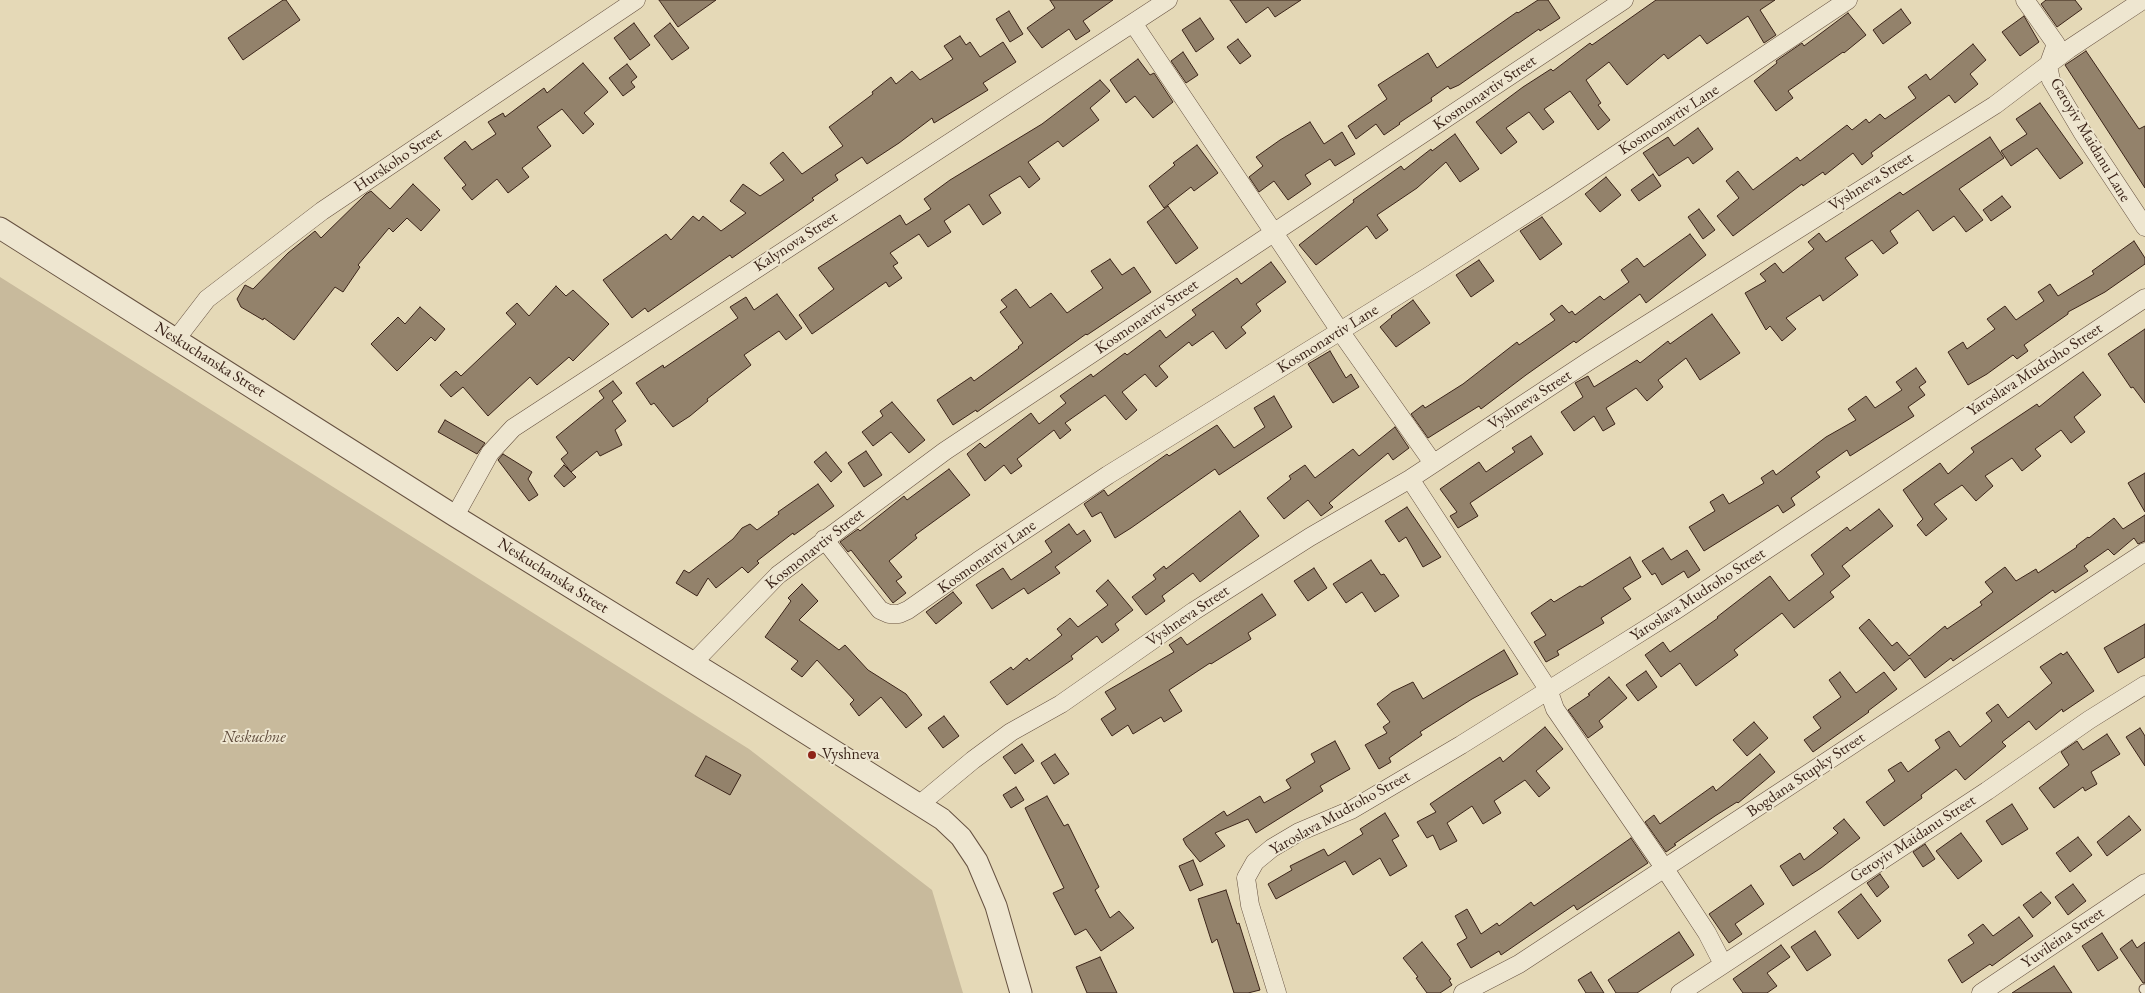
<!DOCTYPE html>
<style>
body{margin:0}
canvas{display:block;background:#e5d9b7}
</style>
<canvas width="2145" height="993"></canvas>
<script>
const ctx = document.querySelector('canvas').getContext('2d');
ctx.lineJoin = 'round';
function fill(path, color) {
  ctx.fillStyle = color;
  ctx.fill(path, 'evenodd');
}
function poly(rows) {
  const path = new Path2D();
  for (const r of rows) {
    path.moveTo(r[0], r[1]);
    for (let i = 2; i < r.length; i += 2) path.lineTo(r[i], r[i + 1]);
  }
  return path;
}
function trace(path, color, width, dash) {
  ctx.strokeStyle = color;
  ctx.lineWidth = width;
  ctx.lineCap = dash ? 'butt' : 'round';
  ctx.setLineDash(dash || []);
  ctx.stroke(path);
}
function drawText(font, color, halo, rows, align = 'center') {
  ctx.font = font + ' "EB Garamond",serif';
  ctx.lineWidth = 4;
  ctx.setLineDash([]);
  ctx.textBaseline = 'middle';
  ctx.strokeStyle = halo;
  ctx.fillStyle = color;
  for (const [text, x, y, turn = 0] of rows) {
    ctx.save();
    ctx.translate(x, y);
    ctx.rotate((+turn || 0) * Math.PI / 180);
    ctx.textAlign = isNaN(turn) ? turn : align;
    if (halo) ctx.strokeText(text, 0, 0);
    ctx.fillText(text, 0, 0);
    ctx.restore();
  }
}
const green = poly([
 [0,277,749,749,932,890,963,993,0,993]
]);
const building = poly([
 [283,0,286,0,300,20,243,60,228,38,283,0],
 [659,0,716,0,678,27,659,0],
 [1050,0,1113,0,1083,21,1090,31,1076,40,1069,29,1042,48,1027,28,1055,8,1050,0],
 [1230,0,1301,0,1275,17,1268,7,1246,23,1230,0],
 [1538,0,1548,0,1560,18,1540,31,1539,29,1459,85,1450,89,1448,86,1431,98,1432,101,1399,123,1400,124,1384,135,1376,124,1356,139,1348,126,1387,99,1378,85,1428,53,1437,68,1517,12,1518,13,1538,0],
 [1656,0,1775,0,1760,10,1776,35,1764,43,1748,16,1707,44,1700,35,1668,59,1664,54,1627,85,1609,62,1586,80,1601,103,1598,105,1610,120,1598,130,1570,91,1544,109,1554,122,1543,130,1529,112,1506,128,1517,142,1501,154,1476,122,1523,87,1551,69,1553,71,1590,43,1592,45,1656,0],
 [2046,0,2075,0,2082,9,2057,27,2041,4,2046,0],
 [1901,9,1911,23,1883,44,1873,30,1901,9],
 [1009,11,1023,34,1010,42,996,19,1009,11],
 [1848,13,1866,35,1844,53,1843,52,1788,91,1793,98,1776,111,1754,81,1777,63,1776,61,1802,43,1804,46,1848,13],
 [2024,16,2039,42,2020,56,2002,32,2024,16],
 [1200,18,1214,39,1196,52,1182,30,1200,18],
 [634,23,650,45,630,60,614,38,634,23],
 [670,23,689,48,672,60,654,36,670,23],
 [960,36,966,45,970,42,980,57,1003,42,1016,62,983,83,988,90,934,123,932,118,899,143,867,164,862,157,835,175,838,180,812,198,814,200,732,258,730,255,648,312,645,308,632,318,603,280,666,234,671,240,693,216,699,221,703,216,721,231,746,213,730,201,743,184,760,196,784,180,770,163,783,152,802,174,843,146,829,127,873,94,872,92,891,77,896,84,912,71,920,80,953,59,944,46,960,36],
 [1238,39,1251,56,1240,64,1227,47,1238,39],
 [1973,44,1986,60,1970,74,1978,84,1955,103,1949,95,1871,153,1873,156,1862,165,1853,153,1825,175,1823,172,1803,186,1802,184,1733,236,1717,216,1739,198,1726,181,1738,171,1753,190,1797,157,1800,161,1847,125,1852,130,1866,119,1869,123,1880,114,1885,119,1916,98,1908,87,1926,74,1930,80,1973,44],
 [2086,51,2139,129,2145,126,2145,188,2065,65,2086,51],
 [1183,52,1198,75,1186,83,1171,61,1183,52],
 [1138,59,1150,75,1154,73,1173,102,1153,118,1135,96,1126,103,1110,80,1138,59],
 [583,63,608,92,584,113,594,124,583,134,562,109,537,127,551,146,522,168,529,177,508,193,497,179,472,200,462,188,466,185,444,158,465,141,472,150,496,134,488,122,503,113,505,117,544,88,547,93,583,63],
 [627,64,637,77,631,82,635,87,623,96,609,78,627,64],
 [1100,80,1110,91,1090,108,1099,120,1063,147,1058,141,1028,162,1040,179,1029,188,1020,176,989,195,1001,213,983,225,969,204,944,221,951,232,928,247,919,234,890,253,898,263,893,266,902,278,889,287,886,282,812,334,799,315,834,289,818,268,900,215,906,225,931,209,924,199,950,180,1042,124,1100,80],
 [2040,103,2083,163,2060,179,2037,148,2011,166,2001,151,2027,134,2016,119,2040,103],
 [1310,122,1324,144,1342,132,1355,154,1335,166,1330,159,1305,175,1311,184,1288,200,1274,181,1259,192,1249,177,1263,166,1256,157,1280,140,1310,122],
 [1698,128,1713,149,1693,164,1688,157,1659,176,1643,153,1668,137,1674,146,1698,128],
 [1455,134,1479,169,1460,182,1446,162,1417,188,1377,215,1388,230,1376,239,1367,226,1316,265,1299,245,1354,202,1353,200,1401,166,1404,170,1431,149,1432,151,1455,134],
 [1990,137,2004,158,1959,189,1983,220,1966,232,1954,216,1933,231,1918,210,1890,231,1898,243,1883,254,1872,240,1845,258,1858,275,1823,301,1820,295,1786,318,1796,329,1782,341,1770,326,1766,330,1745,293,1766,281,1760,274,1775,263,1783,273,1814,249,1808,242,1819,233,1826,242,1900,192,1903,195,1990,137],
 [1197,145,1218,173,1194,191,1191,187,1164,208,1149,186,1175,165,1173,163,1197,145],
 [1653,174,1661,186,1639,201,1631,190,1653,174],
 [1606,177,1621,195,1600,212,1585,194,1606,177],
 [413,184,440,210,421,231,407,218,393,232,389,228,358,265,360,267,343,292,335,287,294,340,264,318,263,320,241,307,237,299,245,285,253,289,288,253,315,231,321,238,366,194,371,191,390,209,413,184],
 [2002,196,2011,207,1991,221,1983,210,2002,196],
 [1168,206,1198,248,1176,264,1147,222,1168,206],
 [1699,209,1715,230,1703,239,1688,217,1699,209],
 [1542,217,1562,244,1540,260,1520,231,1542,217],
 [1690,234,1706,255,1646,303,1640,294,1576,343,1574,341,1526,375,1481,409,1479,406,1428,438,1411,414,1423,405,1425,408,1463,384,1517,342,1519,345,1555,320,1550,314,1562,305,1569,313,1572,311,1575,315,1600,296,1604,300,1629,282,1621,270,1637,258,1644,267,1690,234],
 [2134,241,2145,258,2145,264,2105,292,2068,312,2068,314,2024,345,2028,351,2017,359,2013,355,1987,374,1968,385,1948,352,1963,342,1967,349,1995,329,1987,319,2005,306,2016,320,2044,301,2038,292,2050,284,2058,296,2094,274,2092,271,2134,241],
 [1110,259,1122,275,1134,267,1151,292,1087,335,1086,334,977,412,976,410,953,425,937,400,971,377,974,381,1019,348,1018,347,1023,343,1000,312,1007,307,1001,300,1016,289,1030,308,1051,293,1067,313,1103,288,1091,271,1110,259],
 [1479,260,1494,281,1471,297,1456,275,1479,260],
 [1271,262,1286,282,1256,304,1261,311,1241,327,1246,333,1226,349,1213,331,1192,346,1189,342,1159,366,1168,377,1156,387,1145,374,1122,392,1137,410,1126,420,1105,395,1065,423,1071,430,1060,439,1054,430,1017,459,1022,466,1011,474,1004,465,985,481,967,454,980,443,985,448,1031,413,1039,424,1066,403,1060,396,1091,374,1093,377,1125,353,1127,355,1160,330,1166,338,1196,315,1192,310,1237,278,1241,284,1271,262],
 [556,286,566,296,573,290,609,324,573,361,569,357,537,385,530,377,488,416,463,387,451,397,440,385,456,371,461,376,516,324,506,313,517,303,529,316,556,286],
 [777,294,802,328,786,340,779,331,744,355,751,365,707,399,708,401,690,416,673,427,654,403,651,405,636,383,663,365,664,368,738,318,730,307,746,297,754,310,777,294],
 [1413,300,1430,323,1396,347,1380,327,1392,317,1391,316,1413,300],
 [420,307,445,329,435,341,431,337,397,371,371,344,398,317,405,324,420,307],
 [1712,314,1740,353,1700,380,1686,358,1658,380,1663,387,1647,401,1636,388,1606,408,1615,424,1603,431,1594,416,1574,431,1561,412,1583,397,1575,383,1588,376,1594,387,1637,360,1640,363,1668,341,1670,344,1712,314],
 [2145,329,2145,403,2133,387,2131,388,2108,354,2145,329],
 [1330,351,1346,378,1351,374,1359,387,1333,403,1308,364,1330,351],
 [1916,368,1926,382,1919,387,1925,395,1908,407,1914,416,1850,456,1847,450,1816,472,1820,477,1791,498,1795,505,1783,513,1778,505,1704,551,1689,527,1715,511,1710,502,1723,494,1729,504,1764,483,1761,478,1773,470,1776,475,1826,437,1856,420,1848,409,1866,396,1875,408,1902,390,1896,382,1916,368],
 [2083,372,2101,395,2074,417,2085,432,2071,443,2061,430,2035,449,2041,456,2022,471,2012,458,1985,476,1993,486,1976,501,1962,485,1934,504,1947,519,1926,536,1917,525,1923,519,1903,490,1940,463,1948,474,1974,452,1971,448,2037,404,2039,407,2083,372],
 [613,381,622,393,612,401,626,421,615,430,622,445,600,456,597,451,571,472,561,459,568,453,556,437,604,398,599,391,613,381],
 [1274,396,1292,427,1219,475,1215,469,1131,528,1115,538,1101,512,1092,517,1084,504,1104,490,1108,496,1167,454,1169,456,1217,425,1234,448,1265,427,1254,408,1274,396],
 [892,402,925,440,909,453,891,432,873,446,862,432,883,416,880,411,892,402],
 [445,420,485,443,477,454,438,432,445,420],
 [1395,427,1409,448,1393,460,1388,453,1329,503,1333,507,1321,516,1308,500,1284,519,1267,498,1291,479,1289,476,1305,465,1315,478,1353,449,1359,456,1395,427],
 [1531,436,1543,454,1470,503,1478,516,1458,528,1450,516,1457,512,1440,489,1479,462,1486,472,1515,452,1512,448,1531,436],
 [866,451,882,475,864,487,848,463,866,451],
 [826,452,842,472,831,482,814,462,826,452],
 [503,454,532,472,528,479,538,495,529,501,498,460,503,454],
 [564,465,576,477,564,487,554,476,564,465],
 [949,469,970,495,915,535,917,538,889,561,902,577,896,581,906,593,893,603,851,550,848,552,840,542,858,529,860,531,904,496,907,500,949,469],
 [2145,473,2145,512,2128,483,2145,473],
 [818,484,834,506,794,535,793,533,757,561,759,563,748,573,742,567,716,588,708,578,697,596,676,583,684,570,689,573,733,539,742,528,750,524,757,530,779,514,778,512,818,484],
 [1407,507,1441,557,1423,567,1406,537,1399,542,1385,521,1407,507],
 [1879,509,1893,526,1842,566,1850,576,1830,592,1834,597,1794,628,1782,613,1734,650,1738,655,1696,686,1680,663,1661,677,1645,655,1663,642,1670,652,1718,618,1717,617,1770,576,1789,601,1824,574,1811,555,1847,527,1850,531,1879,509],
 [1240,511,1259,536,1200,582,1193,573,1162,596,1165,601,1146,615,1132,597,1156,579,1153,575,1164,566,1166,569,1240,511],
 [2145,515,2145,541,2138,544,2134,538,2114,555,2108,549,2084,566,2088,571,2055,593,2053,590,1953,661,1951,658,1925,678,1910,658,1894,671,1859,628,1869,619,1892,646,1897,642,1909,656,1945,626,1947,629,1982,605,1980,602,1993,592,1985,582,2005,567,2016,581,2036,569,2038,573,2077,547,2076,546,2088,537,2089,538,2114,518,2123,529,2145,515],
 [1069,524,1077,535,1084,530,1091,541,1055,567,1060,573,1028,594,1024,588,992,609,976,585,1003,568,1011,580,1052,552,1045,541,1069,524],
 [1663,548,1671,560,1687,550,1700,570,1688,578,1684,571,1662,585,1655,573,1652,575,1642,561,1663,548],
 [1630,557,1641,577,1623,588,1631,599,1601,618,1604,623,1557,651,1559,655,1546,662,1534,642,1546,635,1531,613,1551,599,1554,602,1580,586,1582,587,1630,557],
 [1371,560,1381,575,1384,574,1399,596,1375,612,1362,592,1346,603,1333,584,1371,560],
 [1314,568,1327,588,1308,601,1294,581,1314,568],
 [1108,580,1133,610,1115,624,1119,630,1102,643,1097,636,1071,656,1073,659,1007,705,990,682,1011,667,1013,670,1027,658,1029,661,1062,635,1057,629,1070,618,1078,627,1108,605,1096,591,1108,580],
 [802,584,818,601,799,620,839,650,845,645,868,670,906,694,922,715,906,728,881,697,859,716,850,704,854,700,817,660,802,677,791,669,798,661,765,637,791,601,788,598,802,584],
 [953,592,962,603,936,624,926,612,953,592],
 [1262,594,1276,615,1248,633,1251,639,1211,664,1210,663,1169,690,1182,711,1164,722,1161,717,1133,734,1128,725,1112,736,1101,719,1116,709,1105,692,1174,652,1169,645,1181,637,1187,645,1262,594],
 [2145,624,2145,657,2118,673,2104,648,2145,624],
 [1504,650,1518,674,1472,699,1420,732,1422,735,1389,758,1391,762,1379,769,1365,745,1387,733,1383,727,1390,722,1377,704,1392,692,1413,682,1423,699,1504,650],
 [2067,652,2094,691,2063,712,2062,709,2036,730,2029,721,2002,742,2006,746,1965,780,1956,769,1921,795,1922,798,1884,826,1866,802,1895,781,1888,770,1901,762,1908,772,1940,748,1935,740,1949,731,1960,747,1992,721,1986,713,1998,704,2008,718,2052,683,2040,667,2061,653,2063,655,2067,652],
 [1646,671,1657,687,1638,701,1626,685,1646,671],
 [1840,672,1856,693,1884,672,1897,689,1868,711,1869,712,1813,752,1804,740,1821,728,1813,717,1841,697,1829,680,1840,672],
 [1609,677,1627,698,1599,721,1603,727,1588,738,1568,710,1590,695,1588,694,1609,677],
 [944,716,959,736,943,748,928,728,944,716],
 [1754,722,1768,738,1747,756,1733,740,1754,722],
 [1545,727,1563,749,1536,771,1550,788,1539,797,1525,780,1494,801,1501,813,1483,824,1472,806,1447,823,1457,841,1440,850,1433,835,1427,838,1417,822,1436,812,1430,804,1500,757,1503,762,1545,727],
 [2140,728,2145,736,2145,766,2126,737,2140,728],
 [2107,734,2120,754,2091,772,2097,784,2085,791,2083,787,2054,808,2039,788,2069,765,2061,752,2077,741,2083,750,2107,734],
 [1335,741,1350,769,1320,786,1323,791,1256,833,1248,819,1215,833,1225,846,1200,862,1186,845,1183,839,1224,811,1227,816,1260,796,1264,803,1291,788,1286,780,1315,762,1311,754,1335,741],
 [1022,744,1034,761,1015,774,1003,757,1022,744],
 [1055,754,1069,774,1054,784,1041,763,1055,754],
 [1760,754,1775,772,1738,803,1737,802,1715,816,1674,844,1676,845,1666,852,1645,822,1654,815,1660,824,1713,786,1716,791,1760,754],
 [706,756,741,775,730,795,695,776,706,756],
 [1016,787,1024,800,1011,808,1003,795,1016,787],
 [1047,796,1064,826,1068,824,1099,887,1095,890,1110,918,1119,911,1134,928,1101,951,1086,929,1075,935,1053,893,1064,888,1025,808,1047,796],
 [2012,804,2028,829,2002,845,1986,821,2012,804],
 [1385,813,1399,836,1392,840,1407,866,1390,876,1380,858,1353,875,1345,861,1276,899,1268,884,1292,870,1290,866,1324,849,1328,856,1363,834,1360,829,1385,813],
 [2129,816,2141,830,2107,856,2097,842,2129,816],
 [1844,819,1860,838,1821,868,1793,886,1780,866,1800,853,1804,860,1838,833,1833,828,1844,819],
 [1961,833,1982,861,1958,879,1936,851,1961,833],
 [2078,837,2092,855,2070,872,2056,853,2078,837],
 [1631,838,1648,863,1577,910,1574,905,1501,955,1499,951,1471,968,1457,944,1467,938,1455,916,1467,909,1481,934,1497,923,1499,926,1531,902,1534,906,1631,838],
 [1925,844,1935,859,1923,867,1913,852,1925,844],
 [1193,860,1203,885,1190,891,1179,866,1193,860],
 [1880,874,1889,887,1877,897,1867,883,1880,874],
 [2073,884,2086,901,2068,915,2055,897,2073,884],
 [1751,885,1764,904,1735,924,1742,934,1729,943,1709,914,1751,885],
 [1226,890,1237,924,1239,923,1260,990,1248,993,1234,993,1217,939,1212,943,1198,899,1226,890],
 [2041,892,2051,903,2033,918,2023,905,2041,892],
 [1861,894,1881,921,1858,939,1838,912,1861,894],
 [2019,917,2033,936,1992,966,1990,964,1962,983,1948,960,1974,943,1968,935,1983,924,1993,936,2019,917],
 [1815,931,1831,955,1807,971,1791,947,1815,931],
 [1679,932,1694,955,1637,993,1616,993,1608,980,1679,932],
 [2102,933,2118,958,2098,971,2082,946,2102,933],
 [2132,940,2137,948,2145,942,2145,983,2143,983,2120,949,2132,940],
 [1422,942,1451,979,1449,980,1452,985,1440,993,1427,993,1416,978,1418,977,1403,958,1422,942],
 [1781,945,1790,957,1767,973,1777,986,1767,993,1743,993,1733,979,1781,945],
 [1100,957,1117,993,1087,993,1076,967,1100,957],
 [2054,966,2072,993,2012,993,2054,966],
 [1591,972,1604,993,1586,993,1578,980,1591,972]
]);
const service = poly([
 [2144,989,2145,989]
]);
const minor = poly([
 [2025,0,2056,44,2048,66,2051,80,2082,132,2145,227],
 [1133,23,1340,331,1433,463],
 [177,338,207,299,322,211,636,0],
 [1410,479,1548,689,1555,709,1665,869,1707,933,1723,964],
 [455,516,490,453,513,428,1168,0],
 [824,539,880,610,889,614,899,614,908,610,978,561,1108,475,1429,276,1557,194,1848,0],
 [693,663,778,575,945,451,1624,0],
 [920,804,973,760,1011,732,1061,704,1194,611,1310,537,1410,479,1589,361,1995,105,2069,49,2143,0],
 [1277,993,1250,905,1246,878,1255,862,1272,848,1299,832,1351,810,1461,745,1611,651,1673,612,2145,298],
 [1463,993,1519,964,2145,552],
 [1680,993,1987,791,2089,720,2145,685],
 [1981,993,2145,883]
]);
const tertiary = poly([
 [0,228,455,516,739,691,942,819,961,837,977,861,996,906,1021,993]
]);
const markers = [
 [812,755,5,"#8f2418"]
];
const streetNames = [
 ["Kosmonavtiv Street",1485,93,-34],
 ["Kosmonavtiv Lane",1669,120,-33],
 ["Geroyiv Maidanu Lane",2090,140,59],
 ["Hurskoho Street",398,160,-34],
 ["Vyshneva Street",1871,182,-32],
 ["Kalynova Street",796,242,-33],
 ["Kosmonavtiv Street",1147,317,-34],
 ["Kosmonavtiv Lane",1328,339,-32],
 ["Neskuchanska Street",210,360,32],
 ["Yaroslava Mudroho Street",2035,370,-33],
 ["Vyshneva Street",1530,400,-33],
 ["Kosmonavtiv Street",815,549,-38],
 ["Kosmonavtiv Lane",987,557,-35],
 ["Neskuchanska Street",553,576,32],
 ["Yaroslava Mudroho Street",1698,595,-33],
 ["Vyshneva Street",1188,616,-34],
 ["Bogdana Stupky Street",1806,775,-34],
 ["Yaroslava Mudroho Street",1340,813,-29],
 ["Geroyiv Maidanu Street",1913,839,-33],
 ["Yuvileina Street",2063,938,-34]
];
const parkNames = [
 ["Neskuchne",254,738]
];
const poiNames = [
 ["Vyshneva",822,755]
];
fill(green, '#c8ba9c');
fill(building, '#93826b');
trace(building, '#3b2419', 1);
trace(service, '#665140', 11);
trace(minor, '#665140', 19);
trace(tertiary, '#665140', 23);
trace(service, '#eee6d0', 9);
trace(minor, '#eee6d0', 18);
trace(tertiary, '#eee6d0', 21);
for (const [x, y, r, color] of markers) {
  const dot = new Path2D();
  dot.arc(x, y, r, 0, 2 * Math.PI);
  ctx.fillStyle = color;
  ctx.fill(dot);
  trace(dot, '#eee6d0', 2);
}
drawText('16px', '#3b2419', '#eee6d0', streetNames);
drawText('italic 16px', '#5e4a3a', '#eee6d0', parkNames);
drawText('16px', '#3b2419', '#eee6d0', poiNames, 'left');
</script>
